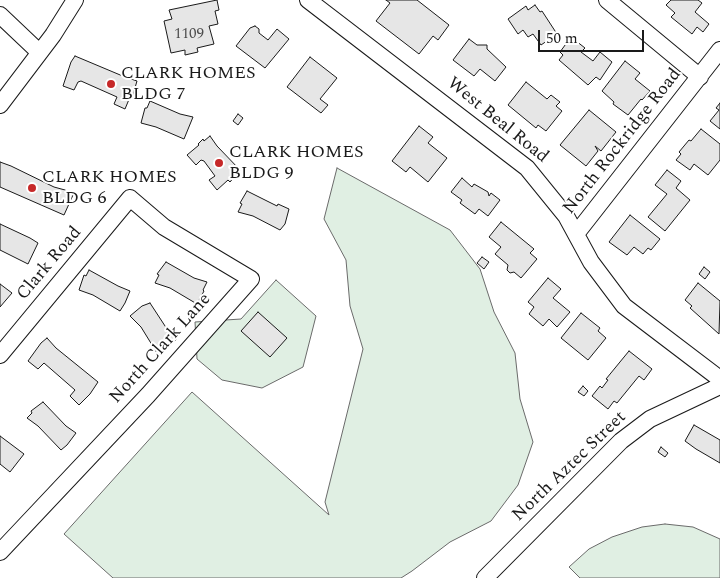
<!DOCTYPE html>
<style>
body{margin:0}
#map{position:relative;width:720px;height:578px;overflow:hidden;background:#fff;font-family:Spectral,serif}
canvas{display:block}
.scale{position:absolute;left:538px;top:30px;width:106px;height:22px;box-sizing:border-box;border:2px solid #1a1a1a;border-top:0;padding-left:6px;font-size:15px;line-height:18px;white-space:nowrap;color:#1a1a1a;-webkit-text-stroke:4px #fff;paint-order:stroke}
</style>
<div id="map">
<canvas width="720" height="578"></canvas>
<div class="scale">50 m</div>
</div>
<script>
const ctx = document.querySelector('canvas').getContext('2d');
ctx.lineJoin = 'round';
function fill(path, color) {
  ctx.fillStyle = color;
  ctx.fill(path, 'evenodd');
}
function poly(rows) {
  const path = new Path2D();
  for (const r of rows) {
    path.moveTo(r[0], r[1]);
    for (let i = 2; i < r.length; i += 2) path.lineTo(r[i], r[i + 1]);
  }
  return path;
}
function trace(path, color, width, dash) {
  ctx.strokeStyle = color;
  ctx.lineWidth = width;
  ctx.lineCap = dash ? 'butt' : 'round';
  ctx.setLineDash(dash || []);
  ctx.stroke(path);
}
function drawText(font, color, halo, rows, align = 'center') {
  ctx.font = font + ' Spectral,serif';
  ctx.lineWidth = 4;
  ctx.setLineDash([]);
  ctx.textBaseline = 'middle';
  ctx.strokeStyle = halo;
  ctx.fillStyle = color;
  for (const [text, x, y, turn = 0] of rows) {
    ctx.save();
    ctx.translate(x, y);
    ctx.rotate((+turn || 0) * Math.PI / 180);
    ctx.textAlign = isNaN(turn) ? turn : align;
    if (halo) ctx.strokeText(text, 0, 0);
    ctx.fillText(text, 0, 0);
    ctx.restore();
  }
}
const green = poly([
 [337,168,450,230,480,269,494,312,515,353,520,399,533,442,518,485,491,521,450,542,412,571,401,578,113,578,64,534,192,392,329,515,325,502,363,349,350,306,346,260,324,219,337,168],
 [276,280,316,316,303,367,262,388,222,380,197,359,195,322,241,319,276,280],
 [665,524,693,527,720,539,720,578,580,578,569,567,589,549,612,537,642,527,665,524]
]);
const building = poly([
 [217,0,219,10,215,11,218,24,209,26,214,44,197,48,198,52,185,55,185,50,171,53,164,21,172,19,169,10,217,0],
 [386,0,417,0,449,25,438,40,433,36,419,54,376,21,390,3,386,0],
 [671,0,698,0,702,3,695,12,709,24,703,32,697,27,692,34,671,17,675,13,666,5,671,0],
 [535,5,540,12,542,11,557,34,541,45,533,34,528,37,523,30,518,34,508,19,526,6,528,10,535,5],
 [255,26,259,29,259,33,268,40,277,29,289,39,265,68,236,46,250,28,255,26],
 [571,37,585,48,581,52,593,61,600,52,612,62,600,80,596,77,588,85,559,60,563,55,560,52,571,37],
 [469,39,477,45,487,45,487,49,506,67,495,81,480,69,474,76,453,60,469,39],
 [75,56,125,77,137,81,132,98,130,97,125,109,114,104,117,97,81,81,78,82,74,90,63,86,71,62,75,56],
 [310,57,337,78,320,99,328,105,321,113,287,87,310,57],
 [625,61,640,73,635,79,650,91,642,100,641,99,628,115,613,104,614,102,602,91,625,61],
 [526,82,547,99,551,95,560,102,556,106,562,111,546,131,538,125,536,128,508,105,526,82],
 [150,101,180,114,193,117,184,139,156,127,141,123,145,108,147,108,150,101],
 [720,103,720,129,710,121,719,110,716,108,720,103],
 [589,110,616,132,601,151,595,146,598,151,586,166,560,145,589,110],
 [238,114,243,118,238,125,233,121,238,114],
 [419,126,433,137,428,143,447,158,428,182,410,167,406,172,392,161,419,126],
 [701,129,720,144,720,160,708,175,694,164,690,170,676,160,681,154,679,152,689,140,691,141,701,129],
 [210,136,217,146,240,170,230,182,228,180,217,190,209,180,215,176,204,161,201,160,196,165,187,155,199,145,198,144,203,139,204,141,210,136],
 [0,162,11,166,54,187,65,190,73,195,64,215,0,187,0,162],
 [667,170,681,181,676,188,690,200,665,231,648,217,667,194,655,185,667,170],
 [462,178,472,187,474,184,488,192,489,196,491,193,500,200,488,216,479,209,475,214,460,203,462,200,451,192,462,178],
 [247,191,277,206,278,204,289,209,285,224,280,230,253,216,238,212,242,204,240,203,247,191],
 [630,215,660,239,651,250,648,248,643,254,634,247,627,255,609,242,630,215],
 [501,222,534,249,530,253,537,259,521,278,514,272,510,273,507,270,508,265,495,254,501,247,489,237,501,222],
 [0,224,30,238,38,243,28,264,0,250,0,224],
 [482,257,489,262,484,269,477,263,482,257],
 [166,262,194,278,207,282,203,290,204,291,197,304,170,288,155,283,159,275,157,274,166,262],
 [704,267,710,272,705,279,699,274,704,267],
 [89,270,118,286,130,291,125,303,120,311,93,295,79,290,84,275,86,276,89,270],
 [548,278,561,289,553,298,570,312,557,327,549,319,543,326,529,314,534,307,528,302,548,278],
 [698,283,720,301,719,334,690,308,692,306,685,300,698,283],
 [0,284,12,293,0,307,0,284],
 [150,303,167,329,177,339,165,350,157,353,141,327,130,316,142,306,150,303],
 [258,312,287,338,270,357,241,331,258,312],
 [581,313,600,328,598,331,606,338,588,360,561,338,581,313],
 [47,338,56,348,98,382,90,394,79,405,70,396,75,390,44,363,38,369,28,361,41,343,47,338],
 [629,351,652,369,644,380,639,376,617,403,614,401,608,409,592,396,600,386,602,388,608,380,606,379,629,351],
 [583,386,588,391,584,396,578,392,583,386],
 [43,402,66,426,76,433,67,445,61,450,38,426,27,418,32,413,31,411,43,402],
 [694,425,720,440,720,463,696,449,685,441,694,425],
 [0,436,24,454,10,472,0,464,0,436],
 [661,447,668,453,665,457,658,452,661,447]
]);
const minor = poly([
 [308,0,527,168,566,216,591,262,624,306,720,379],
 [607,0,700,77],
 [0,15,39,52],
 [0,105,53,35,75,0],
 [576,234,720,50],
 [0,355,130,198,164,227,251,279,148,395,0,552],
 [485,578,621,441,650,419,720,386]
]);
const markers = [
 [111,84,5,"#c62828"],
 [219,163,5,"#c62828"],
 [32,188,5,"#c62828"]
];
const numberNames = [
 ["1109",189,35]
];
const poiNames = [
 ["CLARK HOMES",121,74],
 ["BLDG 7",121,95],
 ["CLARK HOMES",229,153],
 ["BLDG 9",229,174],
 ["CLARK HOMES",42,178],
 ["BLDG 6",42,199]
];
const streetNames = [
 ["West Beal Road",497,121,39],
 ["North Rockridge Road",623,142,-52],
 ["Clark Road",50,264,-50],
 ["North Clark Lane",161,349,-48],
 ["North Aztec Street",570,467,-44]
];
fill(green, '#e0efe3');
trace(green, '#6a6a6a', 1);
fill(building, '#e6e6e6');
trace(building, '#1a1a1a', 1);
trace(minor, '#1a1a1a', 18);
trace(minor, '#fff', 16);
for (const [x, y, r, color] of markers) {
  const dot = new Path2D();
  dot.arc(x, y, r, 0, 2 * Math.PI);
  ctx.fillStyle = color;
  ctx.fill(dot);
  trace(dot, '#fff', 2);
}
drawText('15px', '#4d4d4d', null, numberNames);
drawText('18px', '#1a1a1a', '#fff', poiNames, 'left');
drawText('18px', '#1a1a1a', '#fff', streetNames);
</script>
